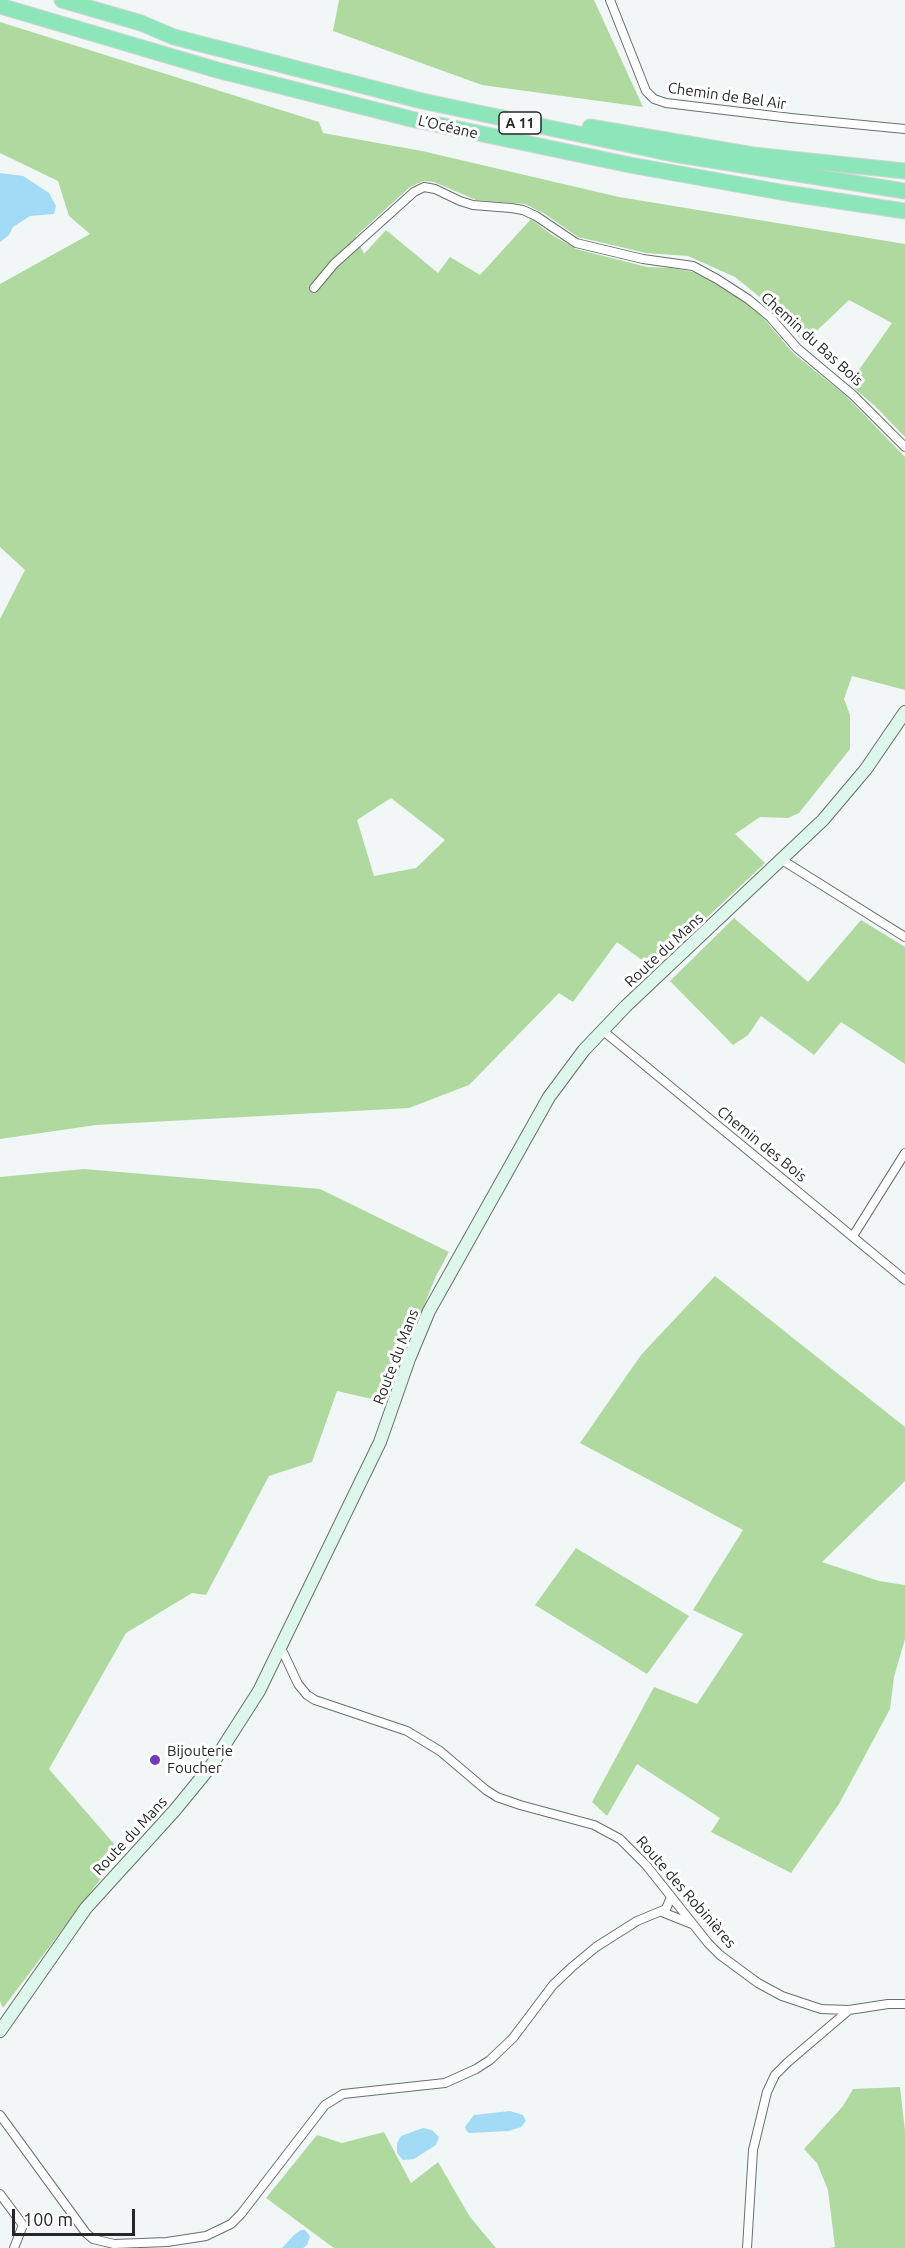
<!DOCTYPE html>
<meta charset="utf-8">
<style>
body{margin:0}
#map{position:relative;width:905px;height:2248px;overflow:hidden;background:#f1f7f6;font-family:Ubuntu,sans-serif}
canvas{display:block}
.scale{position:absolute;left:12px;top:2209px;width:123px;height:27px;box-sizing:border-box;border:3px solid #242726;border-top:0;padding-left:8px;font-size:18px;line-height:21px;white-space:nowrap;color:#242726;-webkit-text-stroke:4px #fff;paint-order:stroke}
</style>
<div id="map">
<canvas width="905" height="2248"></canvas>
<div class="scale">100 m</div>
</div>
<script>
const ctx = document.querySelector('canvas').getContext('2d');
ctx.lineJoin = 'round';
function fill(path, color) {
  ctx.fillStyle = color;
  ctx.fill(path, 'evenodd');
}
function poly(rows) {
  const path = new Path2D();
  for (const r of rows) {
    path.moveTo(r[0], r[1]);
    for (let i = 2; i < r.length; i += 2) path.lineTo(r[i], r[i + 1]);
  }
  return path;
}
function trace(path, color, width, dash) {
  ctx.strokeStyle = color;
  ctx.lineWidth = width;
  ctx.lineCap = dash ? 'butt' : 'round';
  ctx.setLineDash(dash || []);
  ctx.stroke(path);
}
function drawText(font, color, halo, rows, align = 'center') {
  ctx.font = font + ' Ubuntu,sans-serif';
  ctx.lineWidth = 6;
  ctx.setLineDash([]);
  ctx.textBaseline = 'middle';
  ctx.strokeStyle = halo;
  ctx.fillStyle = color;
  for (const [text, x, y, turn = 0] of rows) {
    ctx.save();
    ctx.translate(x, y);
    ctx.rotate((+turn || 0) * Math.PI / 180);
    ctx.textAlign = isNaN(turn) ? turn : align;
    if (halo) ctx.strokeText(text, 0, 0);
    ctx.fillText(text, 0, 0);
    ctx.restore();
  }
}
const green = poly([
 [339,0,594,0,643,107,482,85,333,31],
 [0,22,319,122,323,133,422,151,619,197,905,244,905,437,875,406,849,384,892,323,849,300,804,343,778,312,735,277,688,256,646,253,578,237,545,214,525,204,476,200,434,182,423,181,410,187,356,236,364,254,386,230,438,273,450,257,480,275,531,219,552,235,576,249,647,267,671,268,693,272,718,285,747,303,766,321,793,353,845,395,905,457,905,690,852,676,844,699,850,715,850,749,799,813,788,818,760,817,735,834,765,863,653,968,617,942,573,1002,559,993,469,1085,409,1108,96,1125,0,1139,0,619,25,570,0,547,0,284,90,234,69,216,58,181,0,153],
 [391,798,445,840,416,868,374,876,357,820],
 [734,918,808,982,861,920,905,947,905,1064,841,1022,814,1055,761,1016,748,1035,733,1045,670,981],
 [84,1169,320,1189,449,1252,436,1276,385,1402,337,1391,312,1462,269,1476,206,1595,192,1593,126,1633,49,1769,121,1852,3,2008,0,2001,0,1177],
 [715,1276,905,1427,905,1481,822,1562,879,1581,905,1585,905,1639,894,1677,890,1709,839,1804,791,1873,711,1832,720,1818,637,1764,607,1816,592,1802,654,1687,697,1704,743,1634,693,1610,743,1530,580,1443,641,1355],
 [576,1548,689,1616,647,1674,535,1605],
 [900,2087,905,2131,905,2248,830,2248,835,2247,828,2190,817,2163,804,2149,843,2106,853,2089],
 [384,2132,411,2183,438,2162,470,2217,496,2248,334,2248,266,2198,317,2135,342,2143]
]);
const water = poly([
 [0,173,23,176,49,193,56,206,54,214,30,216,13,227,9,235,0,242],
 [510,2111,523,2115,526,2121,521,2127,509,2131,469,2133,466,2130,465,2127,474,2115],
 [423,2128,432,2130,439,2137,436,2145,414,2159,403,2160,397,2153,397,2143,401,2136],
 [301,2230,305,2230,310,2236,307,2245,303,2248,282,2248,294,2235]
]);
const street = poly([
 [610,0,646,91,654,99,666,103,791,118,905,129],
 [314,288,334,264,414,192,424,187,435,189,460,201,473,205,511,208,523,210,536,216,576,243,643,259,693,266,717,279,748,299,770,317,797,348,853,395,905,447],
 [782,860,905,937],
 [602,1030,905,1280],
 [853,1236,905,1153],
 [279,1650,283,1652,298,1684,307,1695,315,1700,407,1731,440,1751,486,1790,497,1797,520,1805,594,1825,620,1839,646,1865,708,1943,720,1955,758,1983,782,1996,821,2009,849,2010,888,2004,905,2004],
 [662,1912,692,1924],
 [0,2115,86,2233,93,2239,114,2244,141,2243,167,2242,206,2236,231,2224,241,2214,325,2105,343,2094,445,2083,476,2069,490,2060,513,2038,553,1985,572,1967,596,1947,637,1921,666,1909,671,1897],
 [0,2194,23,2225,14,2248],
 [747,2248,753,2150,767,2092,775,2075,788,2062,849,2010]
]);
const secondary = poly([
 [0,2031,86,1908,175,1810,211,1766,259,1691,380,1442,409,1359,429,1311,549,1097,584,1050,626,1006,823,820,866,769,905,712]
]);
const highway = poly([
 [62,0,141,23,174,37,422,101,673,154,905,191],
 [0,6,217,70,411,119,630,165,786,193,905,211],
 [590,127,753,155,905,171]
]);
const markers = [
 [155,1760,6,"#713cb3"]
];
const shields = [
 [520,123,42]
];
const shieldNames = [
 ["A 11",520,123]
];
const streetNames = [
 ["Chemin de Bel Air",727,96,8],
 ["L’Océane",448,127,13],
 ["Chemin du Bas Bois",812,339,42],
 ["Route du Mans",664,950,-43],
 ["Chemin des Bois",762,1144,39],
 ["Route du Mans",396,1357,-69],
 ["Route du Mans",130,1836,-47],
 ["Route des Robinières",686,1892,49]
];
const poiNames = [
 ["Bijouterie",167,1751],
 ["Foucher",167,1768]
];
fill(green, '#b0d9a0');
fill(water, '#a3daf5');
trace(street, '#6a6f6e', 10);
trace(secondary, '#6a6f6e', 14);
trace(highway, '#d3d4d4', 17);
trace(street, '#fff', 8);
trace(secondary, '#ddf8ea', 12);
trace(highway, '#8de6b9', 15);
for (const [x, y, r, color] of markers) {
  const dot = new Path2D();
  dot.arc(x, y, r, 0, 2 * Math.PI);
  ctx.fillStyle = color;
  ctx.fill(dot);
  trace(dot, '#fff', 2);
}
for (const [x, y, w] of shields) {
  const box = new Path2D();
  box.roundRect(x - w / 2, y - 11, w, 22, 4.5);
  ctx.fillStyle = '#fff';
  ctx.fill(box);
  trace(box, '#242726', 1.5);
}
drawText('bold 14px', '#242726', null, shieldNames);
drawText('15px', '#242726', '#fff', streetNames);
drawText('15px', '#242726', '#fff', poiNames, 'left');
</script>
